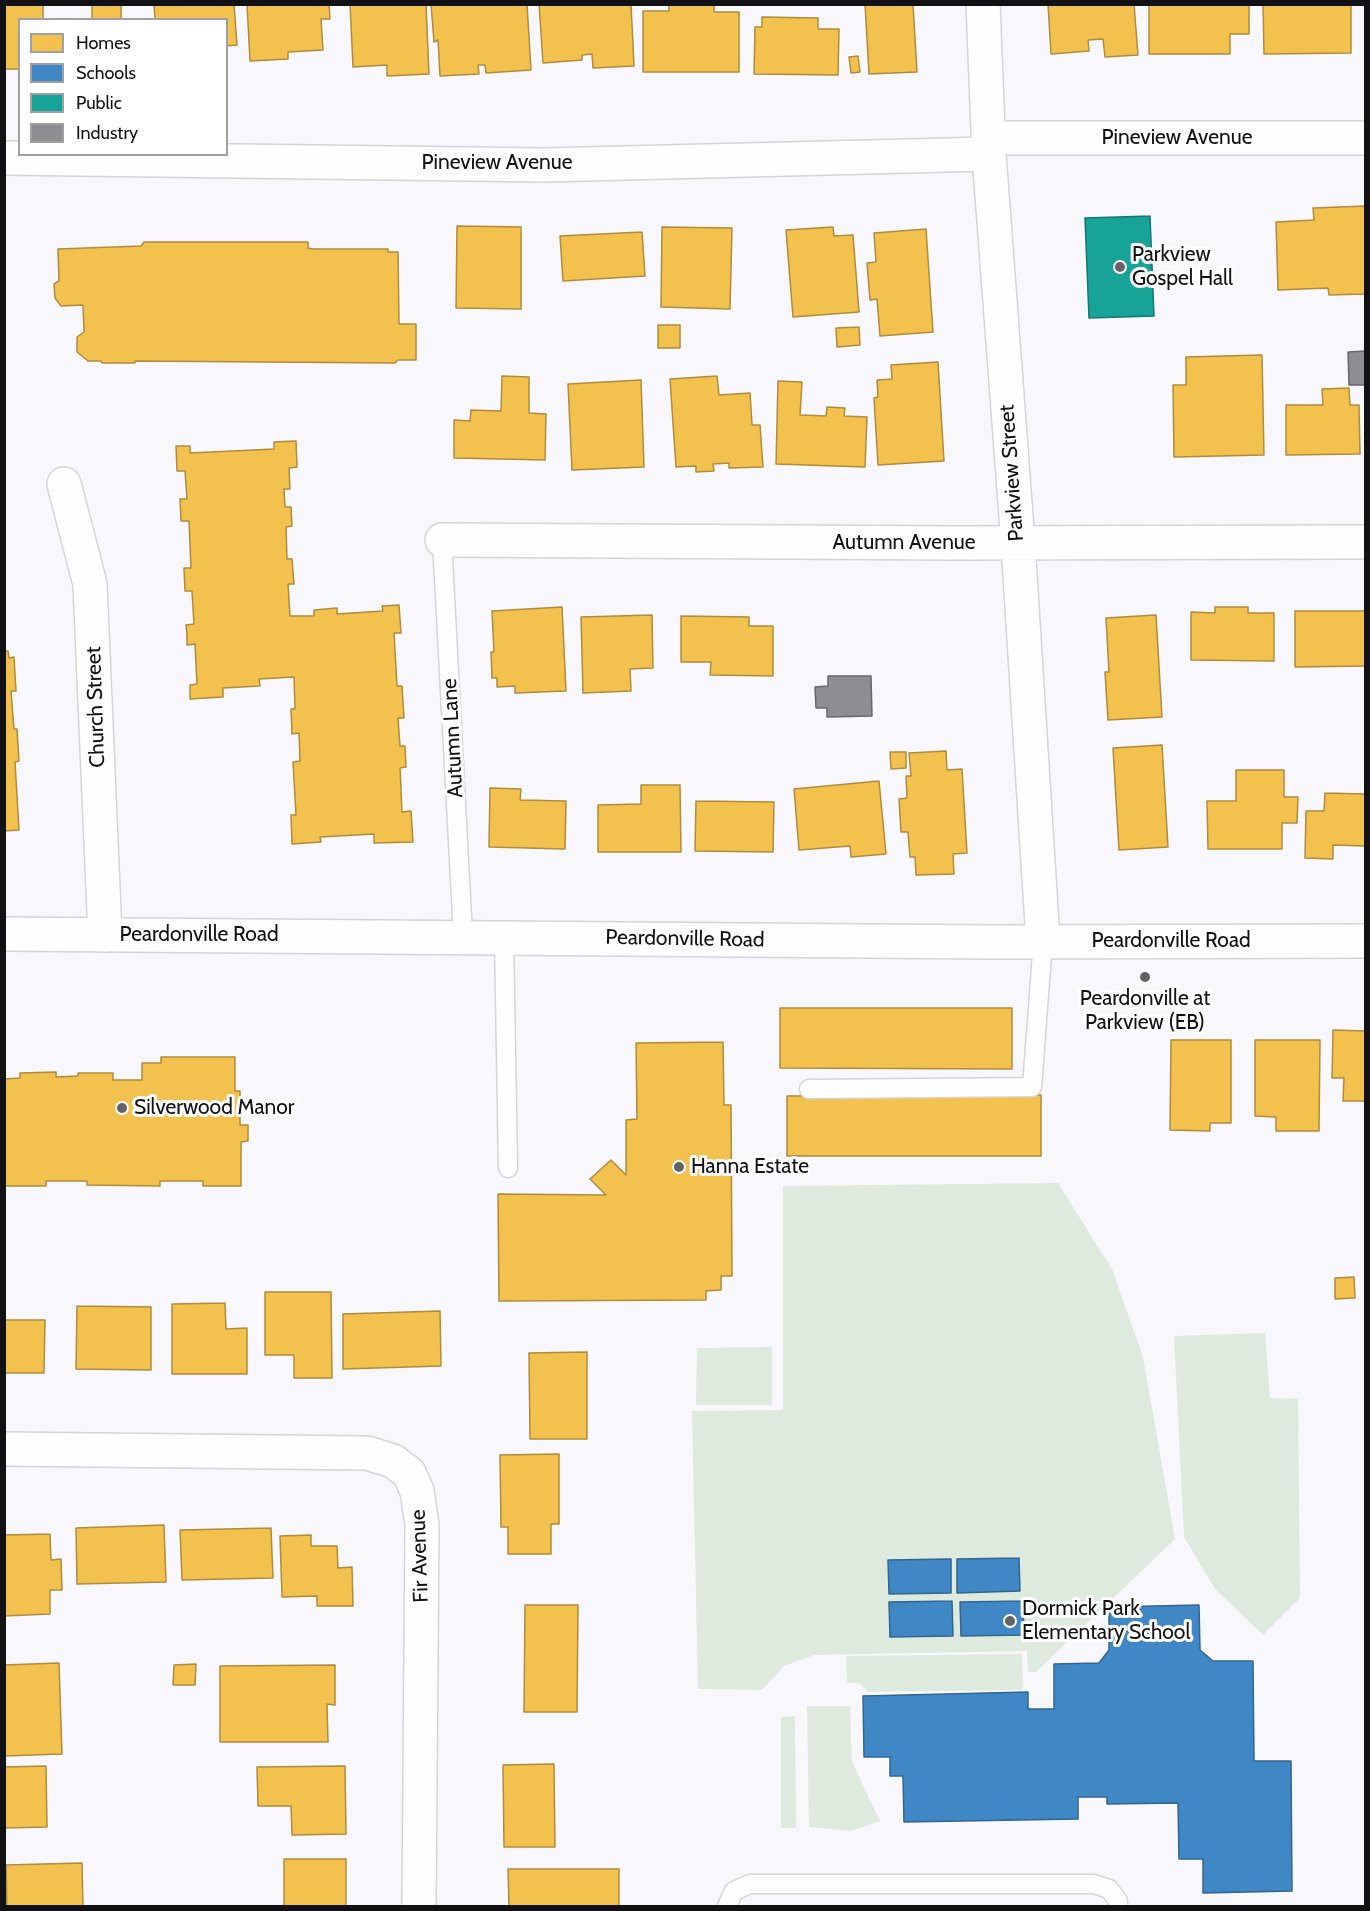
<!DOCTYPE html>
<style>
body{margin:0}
#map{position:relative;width:1370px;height:1911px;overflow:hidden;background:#f8f8fc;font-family:Cabin,sans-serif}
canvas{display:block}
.frame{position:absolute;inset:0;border:6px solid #121215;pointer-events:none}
.legend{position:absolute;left:18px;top:18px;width:210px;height:138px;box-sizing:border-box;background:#fff;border:2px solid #a0a0a1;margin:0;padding:8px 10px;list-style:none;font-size:18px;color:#121215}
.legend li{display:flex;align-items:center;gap:12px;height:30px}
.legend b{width:30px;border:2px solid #a0a0a1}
</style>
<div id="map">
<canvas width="1370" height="1911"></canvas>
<div class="frame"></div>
<ul class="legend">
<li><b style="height:16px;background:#f2c14e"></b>Homes</li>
<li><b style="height:16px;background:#3f88c5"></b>Schools</li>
<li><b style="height:16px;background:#17a398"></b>Public</li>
<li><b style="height:16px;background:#8d8d92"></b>Industry</li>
</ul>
</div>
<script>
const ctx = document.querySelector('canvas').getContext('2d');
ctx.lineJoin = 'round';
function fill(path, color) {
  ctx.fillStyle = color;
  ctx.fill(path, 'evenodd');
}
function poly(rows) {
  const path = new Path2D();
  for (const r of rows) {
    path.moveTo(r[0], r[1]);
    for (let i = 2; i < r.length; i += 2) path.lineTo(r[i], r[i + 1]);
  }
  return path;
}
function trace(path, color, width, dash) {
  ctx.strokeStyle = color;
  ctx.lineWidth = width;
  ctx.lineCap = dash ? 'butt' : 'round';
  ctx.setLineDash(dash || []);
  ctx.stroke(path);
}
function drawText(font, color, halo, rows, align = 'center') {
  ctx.font = font + ' Cabin,sans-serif';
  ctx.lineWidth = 6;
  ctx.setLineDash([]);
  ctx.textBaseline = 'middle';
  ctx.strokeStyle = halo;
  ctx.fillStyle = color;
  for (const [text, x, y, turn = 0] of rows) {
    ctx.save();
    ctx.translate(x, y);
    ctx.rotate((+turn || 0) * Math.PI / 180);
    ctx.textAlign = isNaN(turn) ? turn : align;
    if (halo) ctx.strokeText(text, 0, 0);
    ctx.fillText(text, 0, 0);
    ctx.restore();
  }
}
const green = poly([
 [1058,1183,1112,1269,1143,1357,1175,1539,1036,1672,1028,1672,1027,1651,814,1655,784,1666,762,1690,698,1689,692,1411,783,1410,783,1186],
 [1265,1333,1270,1398,1298,1399,1300,1598,1263,1635,1215,1589,1184,1537,1174,1336],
 [772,1347,772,1405,696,1405,697,1348],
 [1022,1654,1023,1690,868,1692,860,1683,847,1683,846,1656],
 [807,1706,850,1706,852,1762,880,1821,851,1831,809,1827],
 [795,1716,796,1828,781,1828,781,1717]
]);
const homes = poly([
 [4,4,43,4,43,20,20,20,20,69,4,69,4,4],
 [92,4,121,4,121,20,57,20,92,19,92,4],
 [154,4,234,4,237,45,226,46,226,20,155,20,154,4],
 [247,4,329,4,330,19,321,19,323,50,288,52,288,59,250,61,247,4],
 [350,4,426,4,429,74,387,76,387,65,353,67,350,4],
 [431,4,527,4,531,70,486,73,485,65,478,65,479,74,440,76,438,40,434,42,431,4],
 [539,4,631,4,634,66,593,68,592,54,582,55,582,60,543,63,539,4],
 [669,4,714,4,714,12,739,12,739,72,643,72,643,11,669,11,669,4],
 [865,4,913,4,917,72,869,74,865,4],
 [1048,4,1134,4,1138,55,1105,57,1103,39,1088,40,1089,51,1051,54,1048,4],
 [1149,4,1249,4,1249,34,1230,34,1230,54,1149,54,1149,4],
 [1263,4,1351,4,1351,53,1264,54,1263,4],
 [762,17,818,18,818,29,839,29,838,75,754,74,755,27,762,27,762,17],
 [858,56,860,72,851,73,849,57,858,56],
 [1366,206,1366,294,1329,295,1328,288,1278,290,1276,222,1314,220,1313,208,1366,206],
 [457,226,521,227,521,309,456,308,457,226],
 [662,227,732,228,730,309,661,307,662,227],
 [833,227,834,236,853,235,859,312,793,317,786,230,833,227],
 [926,229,933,332,880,336,877,299,870,300,867,263,876,262,874,233,926,229],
 [642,232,645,276,563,281,560,236,642,232],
 [144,242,308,242,308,248,313,249,388,249,388,252,398,252,399,324,416,324,416,360,398,360,395,363,135,361,135,363,102,363,101,361,88,361,77,352,77,337,84,332,83,305,61,306,55,298,54,284,59,281,58,249,141,246,144,242],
 [658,325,680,325,680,348,658,348,658,325],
 [859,327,860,345,837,347,836,328,859,327],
 [1262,355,1264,455,1174,457,1173,385,1186,385,1186,357,1262,355],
 [938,362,944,461,878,465,874,398,878,397,877,380,892,379,891,365,938,362],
 [502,376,529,377,529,413,546,414,545,460,454,458,454,420,470,421,471,410,501,411,502,376],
 [717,376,719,395,750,393,752,425,760,425,763,467,729,468,729,463,713,464,714,471,696,472,696,466,676,467,670,379,717,376],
 [641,380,644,467,572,470,568,384,641,380],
 [778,381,802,382,800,415,826,416,827,407,845,408,844,416,867,417,865,467,776,464,778,381],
 [1349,388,1350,405,1359,405,1360,454,1286,455,1286,405,1323,405,1322,389,1349,388],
 [296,441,297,467,289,468,290,489,284,489,285,507,291,507,292,526,286,527,287,559,292,559,294,584,288,584,290,616,314,616,314,610,337,608,337,614,383,611,382,606,399,605,401,633,394,633,397,686,402,686,404,718,398,718,400,746,405,746,406,767,400,768,402,812,411,811,413,842,374,843,374,834,320,837,321,842,292,844,291,815,296,815,293,762,300,761,299,733,292,734,291,709,295,709,294,677,259,679,260,686,223,688,223,697,190,699,190,685,197,684,195,644,187,645,187,635,186,625,194,624,192,591,185,591,184,568,191,568,189,521,181,521,180,499,187,499,185,471,177,471,176,446,190,446,190,453,274,449,274,442,296,441],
 [562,607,566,691,515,693,515,686,497,687,497,678,492,678,491,652,494,652,492,611,562,607],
 [1215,607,1248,607,1248,613,1274,613,1274,661,1191,660,1191,612,1215,613,1215,607],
 [1295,611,1366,611,1366,666,1295,667,1295,611],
 [652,615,653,668,630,669,631,691,583,693,581,617,652,615],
 [1156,615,1162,717,1108,720,1105,672,1109,672,1106,618,1156,615],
 [681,616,749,617,749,626,773,626,773,676,710,675,711,662,681,662,681,616],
 [4,651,8,651,9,658,14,657,16,691,11,691,14,729,17,729,19,761,15,762,19,830,4,831,4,651],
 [1162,745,1168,847,1119,850,1113,748,1162,745],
 [946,751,947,770,962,769,967,853,953,854,954,874,916,875,915,857,910,857,908,832,901,832,899,799,907,798,906,776,911,776,909,753,946,751],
 [890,752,906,752,906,768,891,769,890,752],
 [1236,770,1284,770,1284,797,1298,797,1297,823,1282,823,1282,849,1208,849,1207,801,1236,801,1236,770],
 [879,781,886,854,851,857,850,846,799,850,794,789,879,781],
 [641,785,680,785,681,852,598,852,598,805,641,804,641,785],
 [490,788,521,789,520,800,566,801,565,849,489,847,490,788],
 [1325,793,1366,794,1366,846,1333,845,1333,859,1305,858,1306,811,1324,811,1325,793],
 [696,801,774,802,773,852,695,851,696,801],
 [780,1008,1012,1008,1012,1069,780,1068,780,1008],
 [1333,1030,1366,1031,1366,1101,1343,1101,1344,1078,1332,1078,1333,1030],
 [1171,1040,1231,1040,1231,1123,1210,1123,1210,1131,1170,1130,1171,1040],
 [1255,1040,1320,1040,1319,1131,1276,1131,1276,1117,1255,1116,1255,1040],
 [723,1042,724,1105,731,1105,732,1276,721,1276,721,1290,706,1291,706,1300,499,1301,498,1194,606,1195,590,1179,611,1160,626,1175,626,1120,637,1119,636,1043,723,1042],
 [161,1057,235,1057,235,1091,240,1091,240,1125,248,1125,248,1141,241,1142,241,1186,203,1186,203,1181,160,1181,160,1186,87,1185,87,1181,46,1181,46,1186,4,1186,4,1079,20,1078,20,1073,56,1072,56,1077,78,1076,78,1073,113,1073,113,1080,142,1080,142,1063,161,1063,161,1057],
 [1041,1095,1041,1156,787,1156,787,1096,1041,1095],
 [1354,1277,1355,1298,1335,1299,1335,1278,1354,1277],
 [265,1292,331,1292,332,1378,294,1378,294,1355,265,1355,265,1292],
 [225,1303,226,1329,247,1328,247,1374,172,1374,172,1304,225,1303],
 [77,1306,151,1307,151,1370,76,1369,77,1306],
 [440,1311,441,1366,343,1369,343,1314,440,1311],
 [4,1320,45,1320,44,1373,4,1373,4,1320],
 [587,1352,587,1439,530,1439,529,1353,587,1352],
 [559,1454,559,1524,551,1524,551,1554,508,1554,508,1527,501,1527,500,1455,559,1454],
 [164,1525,166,1582,77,1584,76,1528,164,1525],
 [271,1528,273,1578,182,1580,180,1530,271,1528],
 [50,1534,51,1560,61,1559,62,1590,50,1590,50,1614,4,1616,4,1535,50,1534],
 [311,1535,311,1546,337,1546,338,1568,352,1567,353,1606,317,1606,317,1596,282,1597,280,1536,311,1535],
 [525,1605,578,1605,577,1712,524,1712,525,1605],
 [59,1663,62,1754,4,1756,4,1665,59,1663],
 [196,1664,195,1685,173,1685,174,1665,196,1664],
 [335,1665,335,1705,327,1704,328,1742,220,1742,220,1666,335,1665],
 [554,1764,555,1847,504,1847,503,1765,554,1764],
 [46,1766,47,1827,4,1828,4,1767,46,1766],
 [345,1766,346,1834,292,1835,291,1806,258,1806,257,1767,345,1766],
 [284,1859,346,1859,346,1906,284,1906,284,1859],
 [82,1863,83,1906,7,1906,6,1865,82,1863],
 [508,1869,619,1869,619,1906,509,1906,508,1869]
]);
const schools = poly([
 [1019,1558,1020,1591,957,1593,957,1559,1019,1558],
 [951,1559,951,1593,889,1594,888,1560,951,1559],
 [952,1601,953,1636,890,1637,889,1602,952,1601],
 [1023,1601,1024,1635,961,1636,960,1602,1023,1601],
 [1199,1605,1200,1650,1213,1661,1253,1661,1254,1761,1291,1761,1292,1891,1203,1893,1203,1859,1179,1859,1178,1803,1107,1804,1107,1797,1078,1797,1078,1819,904,1822,903,1776,890,1776,890,1757,864,1757,863,1696,1028,1692,1028,1709,1054,1709,1054,1664,1099,1663,1109,1650,1109,1607,1199,1605]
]);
const public = poly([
 [1150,216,1154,316,1089,318,1085,218,1150,216]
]);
const industry = poly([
 [1366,351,1366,385,1349,385,1348,352,1366,351],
 [828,676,871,676,872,716,827,717,827,708,816,708,815,687,828,686,828,676]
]);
const service = poly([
 [442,540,463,936],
 [504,937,508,1168],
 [809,1089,1032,1087,1043,941],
 [727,1906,734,1891,750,1884,1094,1884,1109,1889,1118,1901,1118,1906]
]);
const minor = poly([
 [983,4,989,154,1018,543,1043,941],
 [988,138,1366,138],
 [4,158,545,165,989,154],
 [64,484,90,584,105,935],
 [442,540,956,543,1366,542],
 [4,1449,367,1453,393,1461,409,1473,417,1491,422,1525,419,1906]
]);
const secondary = poly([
 [4,934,992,942,1366,941]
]);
const markers = [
 [1120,267,6,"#626266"],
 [1145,977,6,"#626266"],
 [122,1108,6,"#626266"],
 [679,1167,6,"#626266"],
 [1010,1621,6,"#626266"]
];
const streetNames = [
 ["Pineview Avenue",1177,138],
 ["Pineview Avenue",497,163],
 ["Parkview Street",1012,473,-94],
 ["Autumn Avenue",904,543],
 ["Church Street",96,707,-92],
 ["Autumn Lane",453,738,-93],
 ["Peardonville Road",199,935],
 ["Peardonville Road",685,939,1],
 ["Peardonville Road",1171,941],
 ["Fir Avenue",420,1556,-92]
];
const poiNames = [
 ["Parkview",1132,255],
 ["Gospel Hall",1132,279],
 ["Peardonville at",1145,999,"center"],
 ["Parkview (EB)",1145,1023,"center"],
 ["Silverwood Manor",134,1108],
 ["Hanna Estate",691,1167],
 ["Dormick Park",1022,1609],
 ["Elementary School",1022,1633]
];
fill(green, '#deeade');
fill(homes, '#f2c14e');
trace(homes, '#af8c3d', 1.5);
fill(schools, '#3f88c5');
trace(schools, '#326590', 1.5);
fill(public, '#17a398');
trace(public, '#167871', 1.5);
fill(industry, '#8d8d92');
trace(industry, '#68686c', 1.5);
trace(service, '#d5d5d8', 21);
trace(minor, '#d5d5d8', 36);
trace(secondary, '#d5d5d8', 36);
trace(service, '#fefeff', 18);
trace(minor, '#fefeff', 33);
trace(secondary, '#fefeff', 33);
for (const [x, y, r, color] of markers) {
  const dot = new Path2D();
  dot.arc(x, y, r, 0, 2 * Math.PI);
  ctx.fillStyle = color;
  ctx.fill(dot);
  trace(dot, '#fff', 2);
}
drawText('21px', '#121215', '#fff', streetNames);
drawText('21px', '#121215', '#fff', poiNames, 'left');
</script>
